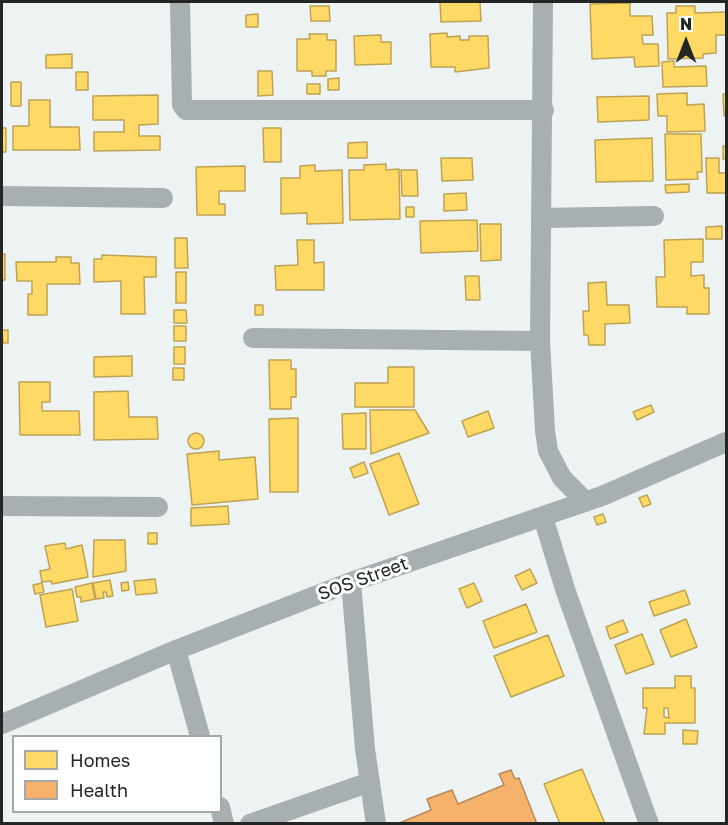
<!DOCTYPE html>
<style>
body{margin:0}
#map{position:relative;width:728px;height:825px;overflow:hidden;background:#edf2f2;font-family:"Golos Text",sans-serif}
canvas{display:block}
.frame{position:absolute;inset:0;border:3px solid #242626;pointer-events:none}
.legend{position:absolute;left:12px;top:735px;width:210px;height:78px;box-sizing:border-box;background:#fdffff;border:2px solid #a6a8a8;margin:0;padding:8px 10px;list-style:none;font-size:18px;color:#242626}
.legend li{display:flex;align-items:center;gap:12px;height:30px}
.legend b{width:30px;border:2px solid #a6a8a8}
.north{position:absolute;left:656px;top:12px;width:60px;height:60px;-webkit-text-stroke:4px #fdffff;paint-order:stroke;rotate:0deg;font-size:16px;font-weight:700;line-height:24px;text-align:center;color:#242626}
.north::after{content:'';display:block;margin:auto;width:21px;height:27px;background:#242626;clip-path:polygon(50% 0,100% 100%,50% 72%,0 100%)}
</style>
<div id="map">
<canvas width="728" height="825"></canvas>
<div class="frame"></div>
<ul class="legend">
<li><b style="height:16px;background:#ffd966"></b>Homes</li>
<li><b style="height:16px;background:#f6b26b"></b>Health</li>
</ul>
<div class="north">N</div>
</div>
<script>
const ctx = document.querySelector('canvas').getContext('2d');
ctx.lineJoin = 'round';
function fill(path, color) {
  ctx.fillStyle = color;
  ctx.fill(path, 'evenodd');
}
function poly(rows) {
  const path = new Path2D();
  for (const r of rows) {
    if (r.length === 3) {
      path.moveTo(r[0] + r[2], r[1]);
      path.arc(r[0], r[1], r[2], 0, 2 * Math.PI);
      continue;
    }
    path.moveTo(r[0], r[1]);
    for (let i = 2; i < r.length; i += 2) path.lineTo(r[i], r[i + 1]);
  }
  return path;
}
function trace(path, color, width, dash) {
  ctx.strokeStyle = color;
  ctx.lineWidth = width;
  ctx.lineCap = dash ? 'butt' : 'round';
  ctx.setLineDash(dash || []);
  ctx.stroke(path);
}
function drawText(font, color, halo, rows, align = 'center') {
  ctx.font = font + ' "Golos Text",sans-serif';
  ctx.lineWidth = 6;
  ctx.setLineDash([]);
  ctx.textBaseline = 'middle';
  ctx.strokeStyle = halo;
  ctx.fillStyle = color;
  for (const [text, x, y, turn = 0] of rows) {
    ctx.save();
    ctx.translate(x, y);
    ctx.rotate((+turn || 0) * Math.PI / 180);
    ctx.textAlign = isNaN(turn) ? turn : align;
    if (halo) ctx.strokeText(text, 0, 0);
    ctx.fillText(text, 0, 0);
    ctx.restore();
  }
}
const homes = poly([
 [440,2,480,2,481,21,441,22,440,2],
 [630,3,630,16,652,16,653,35,642,35,643,44,658,44,659,66,635,67,634,57,592,59,590,4,630,3],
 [310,6,329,6,330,21,311,21,310,6],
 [676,6,695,6,695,13,726,12,726,35,716,35,716,53,703,54,703,58,668,59,667,13,676,13,676,6],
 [258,14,258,27,246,27,246,15,258,14],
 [447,33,447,37,460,36,460,40,469,40,469,36,488,36,489,68,455,72,455,67,431,67,430,34,447,33],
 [309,34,327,34,327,40,336,40,336,71,326,71,326,76,312,76,312,71,297,71,297,39,310,39,309,34],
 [381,35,381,42,391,42,391,64,355,65,354,36,381,35],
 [72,54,72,68,46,68,46,55,72,54],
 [674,61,674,67,706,66,707,86,663,87,662,62,674,61],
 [258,71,272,71,273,95,258,96,258,71],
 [76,72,88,72,88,90,76,90,76,72],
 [339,78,339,90,328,90,328,79,339,78],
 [11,82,21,82,21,106,11,106,11,82],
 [307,84,320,84,320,94,307,94,307,84],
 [687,93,687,105,704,104,705,131,667,132,667,116,658,116,657,94,687,93],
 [723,94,726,94,726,116,724,116,723,94],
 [158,95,158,124,139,125,139,136,160,136,160,150,94,151,94,132,124,132,124,120,93,120,93,96,158,95],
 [649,96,649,120,598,122,597,97,649,96],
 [29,100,50,100,50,127,79,127,80,150,13,150,13,126,29,126,29,100],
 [2,128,6,128,6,152,2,152,2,128],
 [263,128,281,128,281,162,264,162,263,128],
 [665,134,701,134,702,172,697,172,698,179,666,180,665,134],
 [652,138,653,181,596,182,595,140,652,138],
 [367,142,367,158,348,158,348,143,367,142],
 [723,146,726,146,726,159,723,159,723,146],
 [441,158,472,158,473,180,442,181,441,158],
 [706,158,719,158,719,173,726,173,726,193,707,193,706,158],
 [386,164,386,170,399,169,400,219,350,220,349,170,364,170,364,165,386,164],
 [315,165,315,171,342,170,343,223,307,224,307,213,281,214,281,178,300,178,300,166,315,165],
 [245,166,245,191,219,191,219,204,225,204,225,215,197,215,196,167,245,166],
 [401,170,417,170,418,196,402,196,401,170],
 [689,184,689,192,666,193,665,185,689,184],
 [466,193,467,210,444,211,444,194,466,193],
 [406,207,414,207,414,217,406,217,406,207],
 [477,220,478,251,421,253,420,221,477,220],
 [480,224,501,224,501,260,481,261,480,224],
 [722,226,722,239,706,239,706,227,722,226],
 [175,238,187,238,188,268,175,268,175,238],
 [703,239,703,262,691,262,691,276,704,275,704,288,709,288,709,314,687,314,687,307,657,307,656,277,665,277,664,240,703,239],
 [297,240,314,240,314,263,324,262,324,290,276,290,275,266,298,265,297,240],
 [2,254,5,254,5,280,2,280,2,254],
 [102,255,156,257,156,277,144,277,145,314,121,314,121,281,94,282,94,259,102,259,102,255],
 [56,257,71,257,71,263,79,263,80,284,47,284,47,315,28,315,28,294,32,294,32,281,17,281,16,262,56,262,56,257],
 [176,272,186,272,186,303,176,303,176,272],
 [465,276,479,276,480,300,466,300,465,276],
 [606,282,607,305,629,305,630,323,605,324,605,345,589,345,588,335,584,335,583,311,589,311,588,283,606,282],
 [255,305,263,305,263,315,255,315,255,305],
 [174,310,186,310,187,323,174,323,174,310],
 [174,326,186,326,186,341,174,341,174,326],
 [2,330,8,330,8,343,3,343,2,330],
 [174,347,185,347,185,364,174,364,174,347],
 [132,356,132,376,94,377,94,357,132,356],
 [269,360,291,360,291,369,296,369,296,397,291,397,291,409,270,409,269,360],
 [388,367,414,367,414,407,355,407,355,383,388,383,388,367],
 [173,368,184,368,184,380,173,380,173,368],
 [19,382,50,382,50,402,42,402,42,411,79,411,80,435,20,435,19,382],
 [128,391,129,417,157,417,158,439,94,440,94,392,128,391],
 [651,405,654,412,637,420,633,412,651,405],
 [370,410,415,410,429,433,371,454,370,410],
 [488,411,494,428,468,437,462,421,488,411],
 [366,413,366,449,343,449,342,414,366,413],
 [298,418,298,492,270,492,269,419,298,418],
 [196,441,8],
 [219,451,219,460,255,457,258,499,192,505,187,454,219,451],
 [399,453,419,504,389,515,370,464,399,453],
 [364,462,368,473,354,478,350,468,364,462],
 [647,495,651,504,643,507,639,498,647,495],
 [228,506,229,524,191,526,191,508,228,506],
 [603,514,606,522,597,525,594,517,603,514],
 [148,533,157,533,157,544,148,544,148,533],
 [94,540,125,540,126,571,93,577,94,540],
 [65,543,66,549,82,545,88,577,52,584,51,581,42,582,40,571,50,569,45,546,65,543],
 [530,569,537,583,522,590,515,576,530,569],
 [155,579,157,593,136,595,134,581,155,579],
 [110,580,113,596,107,597,106,592,103,592,104,598,96,599,93,583,110,580],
 [128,582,129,590,122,591,121,583,128,582],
 [42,583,44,592,35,594,33,585,42,583],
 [92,583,95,599,81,602,81,597,77,597,75,587,92,583],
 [474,583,482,601,467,608,459,589,474,583],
 [72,589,78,621,46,627,40,595,72,589],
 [685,590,690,604,654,616,649,602,685,590],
 [526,604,537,632,494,648,483,621,526,604],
 [686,619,697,647,671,657,660,630,686,619],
 [623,620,628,632,610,639,606,627,623,620],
 [642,634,654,664,626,674,615,645,642,634],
 [548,635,564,676,511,697,494,656,548,635],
 [675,676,691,676,691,688,695,688,695,723,665,723,665,734,644,734,647,708,643,708,643,688,675,688,675,676],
 [664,708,668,708,669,718,664,717,664,708],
 [683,730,698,731,697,744,683,744,683,730],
 [582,769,605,824,560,824,544,784,582,769]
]);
const health = poly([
 [511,770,515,779,519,778,537,824,397,824,431,810,427,799,452,790,458,804,504,785,499,774,511,770]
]);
const minor = poly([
 [180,2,182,105,186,110,544,110],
 [543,2,540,341,545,431,548,451,562,478,586,502],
 [2,196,163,198],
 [542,218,654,216],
 [253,338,540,341],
 [2,506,158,507],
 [543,517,566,592,649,824],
 [351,582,365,749,376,824],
 [176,650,200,736],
 [2,724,176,650,351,582,602,496,726,442],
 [220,807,224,824],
 [250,824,370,782]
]);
const streetNames = [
 ["SOS Street",363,579,-20]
];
fill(homes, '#ffd966');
trace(homes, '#bda353', 1.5);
fill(health, '#f6b26b');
trace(health, '#b78856', 1.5);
trace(minor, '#a7afb0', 20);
drawText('18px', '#242626', '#fdffff', streetNames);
</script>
